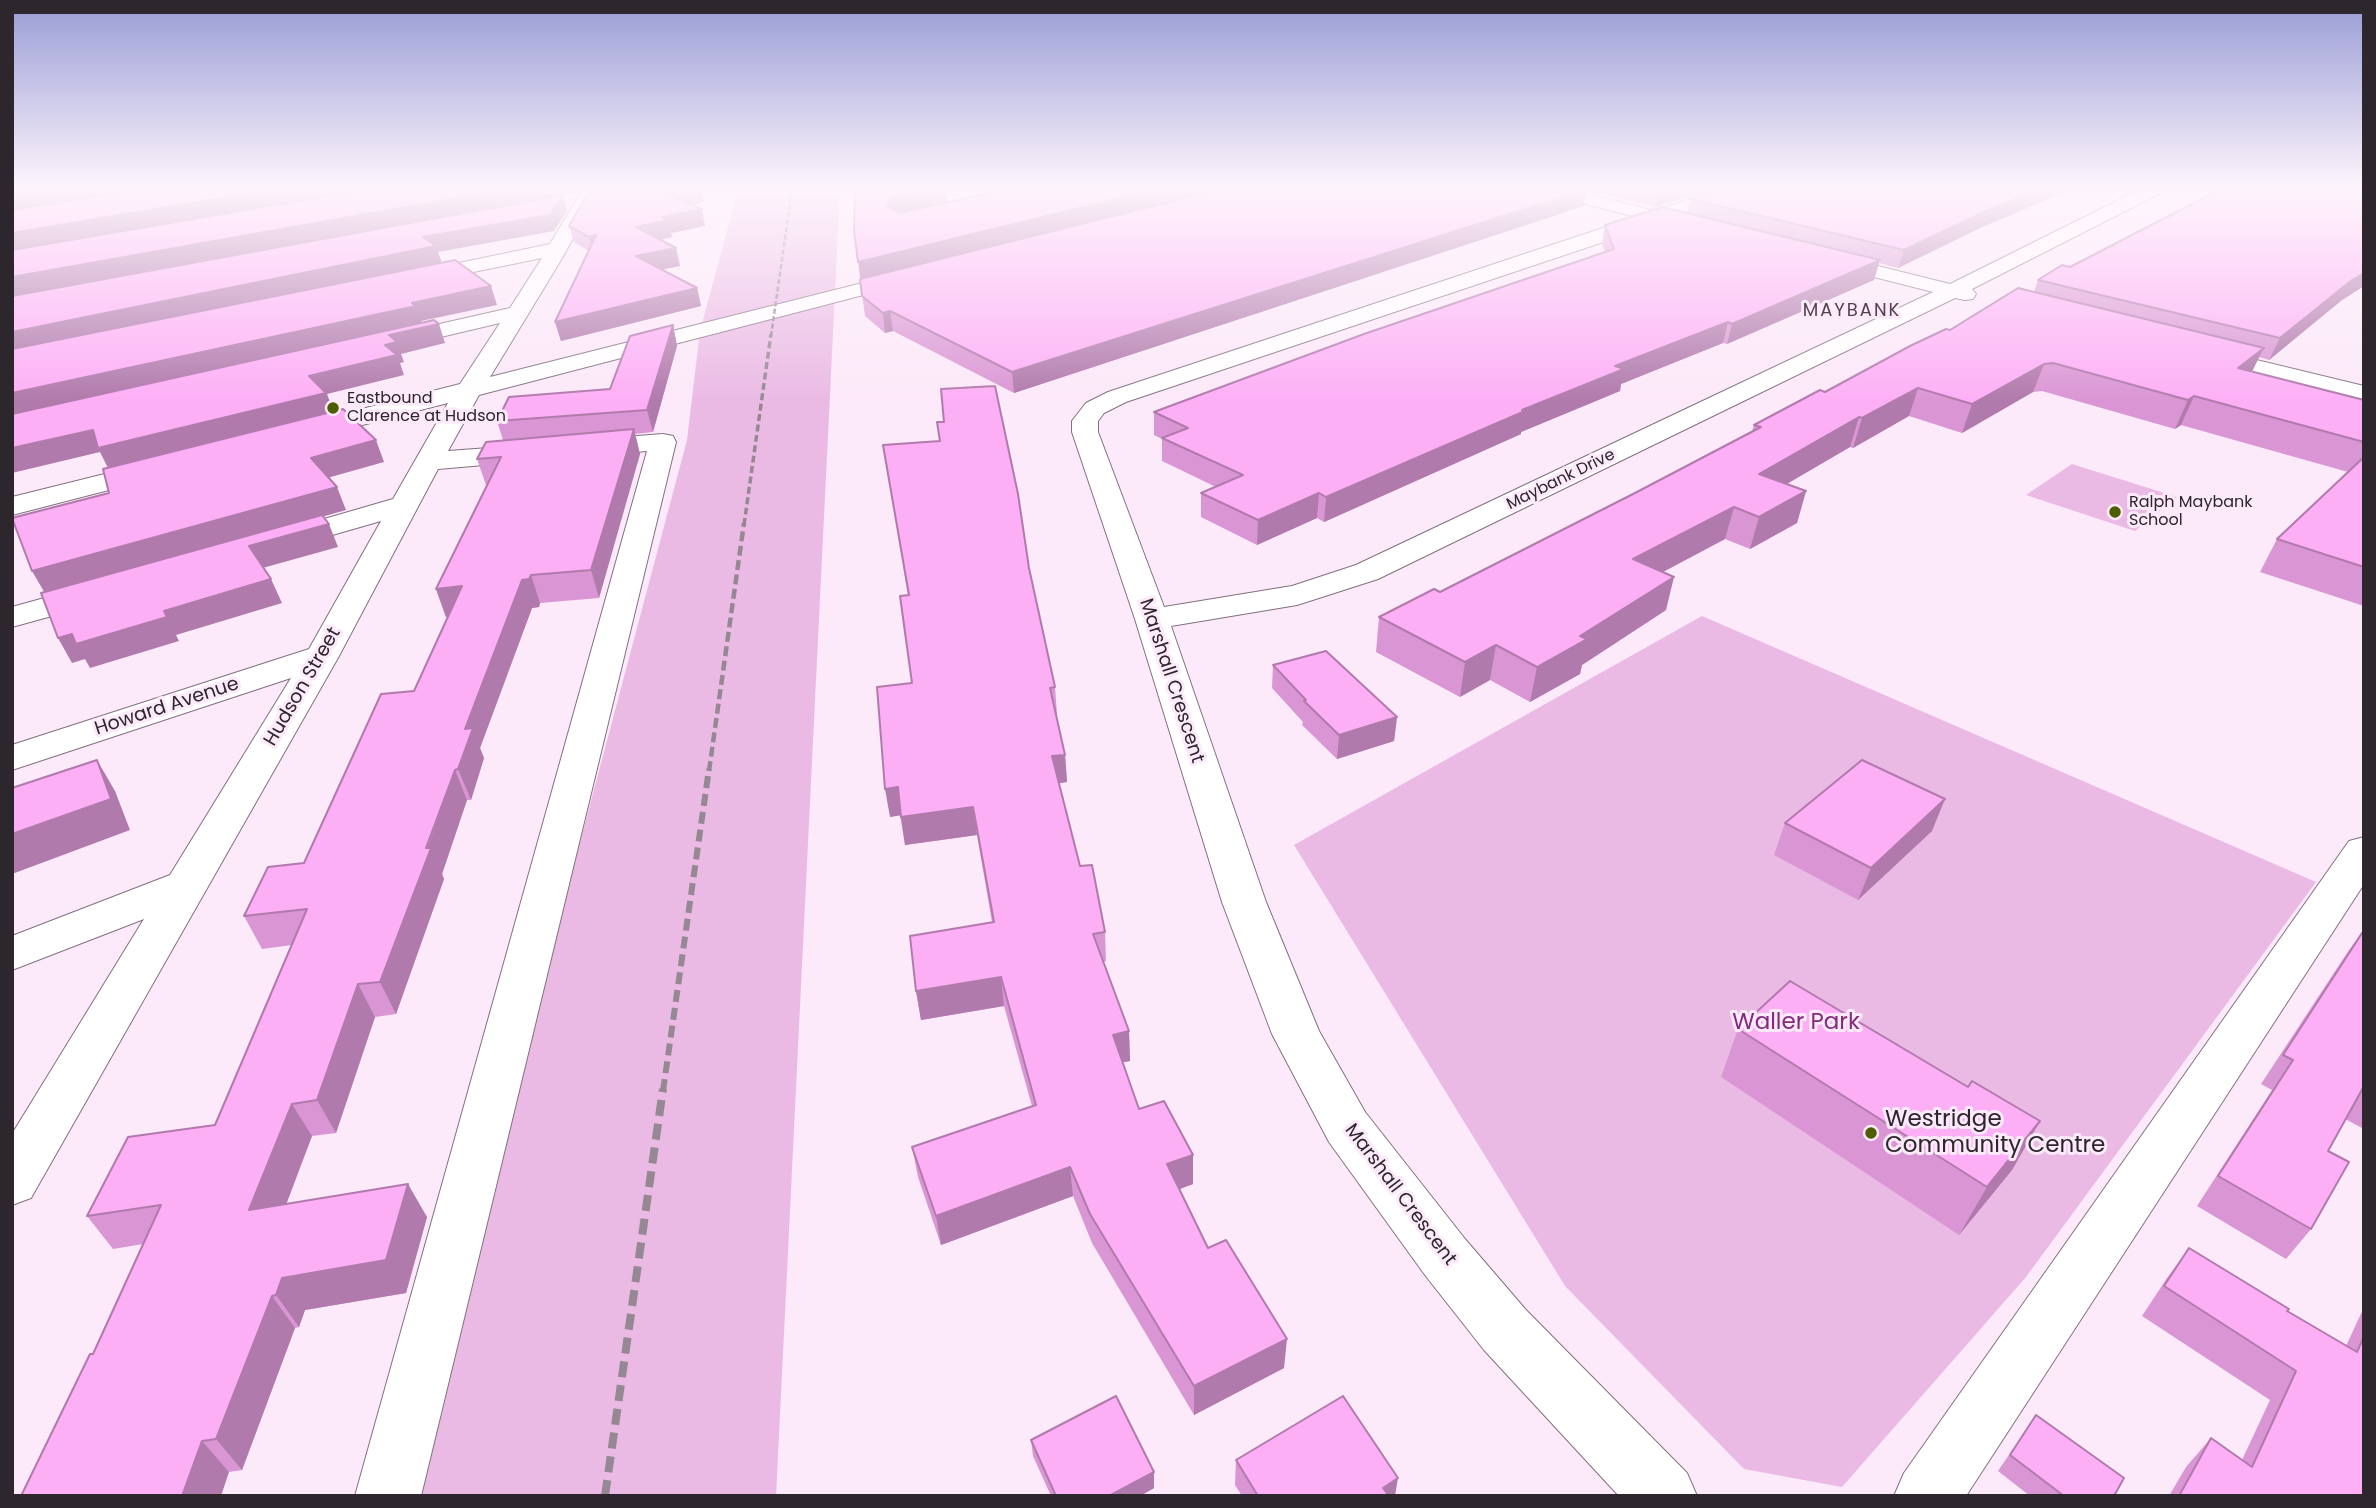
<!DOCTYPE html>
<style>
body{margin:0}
#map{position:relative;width:2376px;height:1508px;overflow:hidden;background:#fce9f9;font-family:Poppins,sans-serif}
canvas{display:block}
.frame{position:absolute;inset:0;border:14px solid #2d262c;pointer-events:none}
</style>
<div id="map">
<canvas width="2376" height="1508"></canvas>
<div class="frame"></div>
</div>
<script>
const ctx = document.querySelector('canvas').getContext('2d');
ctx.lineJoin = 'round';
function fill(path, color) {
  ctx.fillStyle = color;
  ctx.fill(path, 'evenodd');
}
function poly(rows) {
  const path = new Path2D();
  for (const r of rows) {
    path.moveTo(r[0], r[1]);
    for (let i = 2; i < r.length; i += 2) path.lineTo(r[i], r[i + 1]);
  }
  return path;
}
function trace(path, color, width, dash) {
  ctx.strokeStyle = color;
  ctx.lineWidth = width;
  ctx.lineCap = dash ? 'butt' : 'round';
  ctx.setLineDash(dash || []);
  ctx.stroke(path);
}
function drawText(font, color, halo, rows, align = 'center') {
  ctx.font = font + ' Poppins,sans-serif';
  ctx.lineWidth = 6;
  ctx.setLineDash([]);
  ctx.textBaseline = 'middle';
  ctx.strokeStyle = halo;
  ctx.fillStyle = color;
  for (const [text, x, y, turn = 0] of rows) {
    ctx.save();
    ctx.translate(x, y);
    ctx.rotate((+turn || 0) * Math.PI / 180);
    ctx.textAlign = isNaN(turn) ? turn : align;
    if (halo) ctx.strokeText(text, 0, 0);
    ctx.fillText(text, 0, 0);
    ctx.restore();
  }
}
const green = poly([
 [738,190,840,190,776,1496,406,1496,687,440,700,331],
 [2072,464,2177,497,2135,531,2026,495],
 [1702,616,2316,882,2026,1277,1842,1487,1744,1469,1565,1286,1294,845]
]);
const minor = poly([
 [582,190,600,190,561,260,490,377,910,271,917,273,920,277,917,281,479,395,448,451,530,445,540,447,544,453,540,459,530,461,438,469,339,656,31,1198,12,1205,12,1134,144,919,12,970,12,936,170,875,291,678,12,770,12,745,309,649,381,521,280,550,269,547,265,541,269,535,393,499,448,403,304,440,295,438,291,432,295,426,460,384,500,323,390,349,382,347,378,342,382,337,510,308,542,258,415,284,408,282,405,278,408,274,415,272,550,244,582,190],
 [1543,190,1573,190,1655,211,1717,190,1744,190,1741,194,1666,221,1126,402,1104,413,1098,421,1098,432,1164,607,1292,586,1356,565,1933,292,1819,263,1816,259,1819,255,1826,253,1950,284,2139,190,2162,190,2159,194,1972,289,1976,294,1973,299,1965,300,1955,298,1378,579,1297,605,1171,626,1266,902,1319,1031,1365,1112,1465,1239,1526,1310,1687,1473,1697,1496,1619,1496,1484,1350,1425,1275,1329,1142,1272,1034,1222,902,1135,619,1072,432,1072,421,1086,403,1108,392,1636,217,1546,194,1543,190],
 [2203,347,2364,386,2364,401,2195,359,2191,354,2195,349,2203,347],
 [663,434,673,436,676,442,421,1496,355,1496,647,451,586,456,576,454,572,448,576,442,586,440,663,434],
 [157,461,167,463,171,469,167,475,12,515,12,497,157,461],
 [98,583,110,586,114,593,110,600,12,627,12,607,98,583],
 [2364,837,2364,884,1966,1496,1894,1496,1904,1473,2349,841,2364,837]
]);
const railFar4 = poly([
 [771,336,792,190]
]);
const railFar3 = poly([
 [744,525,771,334]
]);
const railFar2 = poly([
 [709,771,744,523]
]);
const railFar1 = poly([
 [663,1091,709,769]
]);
const rail = poly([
 [605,1496,663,1089]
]);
const wall = poly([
 [855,190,945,190,947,203,1003,190,1709,190,1656,207,1586,191,1584,206,1014,393,893,331,885,333,865,316,860,279],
 [1716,190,2069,190,1980,228,1898,268,1879,263,1874,280,1727,344,1723,343,1621,384,1620,391,1521,432,1521,434,1324,522,1317,518,1257,545,1201,517,1201,493,1216,487,1162,461,1162,439,1154,435,1154,412,1605,252,1602,244,1605,225,1687,213,1690,199],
 [2364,190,2364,286,2342,300,2269,360,2259,357,2252,372,2364,400,2364,606,2260,572,2277,539,2348,472,2181,425,2175,429,2042,391,2033,392,1962,433,1909,416,1853,448,1850,447,1786,484,1806,491,1797,523,1750,549,1725,539,1663,572,1666,610,1582,665,1580,674,1530,702,1490,680,1460,697,1376,652,1379,617,1440,592,1635,493,1752,431,1754,425,1825,392,1950,330,2034,292,2038,280,2070,267],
 [704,202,692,205,702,209,705,226,671,233,672,237,660,240,676,248,680,266,662,269,697,288,701,306,561,341,555,322,589,251,574,242,569,226],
 [673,325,677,346,653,432,635,434,640,454,599,598,540,603,539,607,532,608,480,748,484,758,471,800,467,800,442,874,444,879,396,1014,375,1017,336,1133,312,1136,286,1204,427,1217,406,1293,305,1310,299,1327,295,1328,242,1470,229,1472,93,1354,143,1244,113,1249,87,1216,215,1125,292,945,262,949,244,916,304,863,414,691,448,616,446,617,436,589,487,484,486,485,477,459,503,440,497,421,610,389],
 [883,445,1029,568,1055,687,1057,714,1056,714,1065,755,1067,782,1059,783,1080,866,1105,932,1106,961,1103,962,1129,1031,1130,1061,1123,1062,1139,1109,1193,1184,1179,1189,1208,1248,1284,1368,1194,1415,1092,1243,1073,1196,941,1245,918,1177,912,1147,1032,1106,1004,1006,921,1020,916,991,992,922,977,835,905,845,900,815,890,817,912,683,908,595],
 [1273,665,1397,717,1394,741,1337,759,1302,725,1303,722,1272,688],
 [1785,823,1932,831,1858,900,1774,855],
 [2364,929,2364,1129,2345,1119,2328,1151,2311,1229,2286,1259,2197,1206,2272,1090,2261,1084,2347,953],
 [1738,1029,1968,1087,2040,1121,2012,1170,1959,1235,1721,1077],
 [2189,1248,2287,1311,2346,1346,2364,1307,2364,1496,2169,1496,2186,1467,2211,1438,2242,1460,2270,1400,2142,1316,2167,1278],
 [2036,1415,2114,1496,2030,1496,1998,1471],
 [1031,1440,1154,1488,1140,1496,1051,1496,1033,1456],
 [1236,1460,1395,1496,1242,1496,1235,1485]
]);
const shadedWall = poly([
 [33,190,145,190,12,210,12,193],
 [270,190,370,190,12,251,12,233],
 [501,190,580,190,577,193,563,195,567,211,554,231,438,252,442,263,12,353,12,277],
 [683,190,702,190,704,202,669,209,665,193],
 [931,190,945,190,947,204,893,215,887,206,891,198],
 [1153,190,1219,190,861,281,858,262],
 [1586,190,1584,206,1014,393,1012,372],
 [1661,190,1709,190,1656,207,1659,191],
 [2036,190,2069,190,1980,228,1898,268,1904,250,1986,211],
 [702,209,705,226,671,233,672,237,640,244,636,227,662,217],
 [596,235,594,254,589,237],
 [676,248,680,266,640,274,636,256],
 [1880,260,1874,280,1727,344,1732,324],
 [2364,273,2364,286,2342,300,2269,360,2280,338,2352,280],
 [491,286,497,305,421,321,422,325,12,416,12,393,412,303],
 [697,288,701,306,561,341,555,322],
 [890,311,893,331,885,333,883,313],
 [1728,322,1723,343,1621,384,1620,391,1521,432,1521,434,1324,522,1326,497,1522,410,1615,366],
 [439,324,445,343,401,354,404,362,400,363,404,375,327,394,334,413,109,470,100,452,12,473,12,448,309,376,385,345,389,335],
 [673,325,677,346,653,432,647,410],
 [2264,348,2250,375,2238,368],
 [2044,364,2033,392,1962,433,1972,404],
 [1918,388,1909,416,1853,448,1862,418],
 [2194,396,2181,425,2175,429,2188,400],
 [1859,417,1850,447,1751,505,1759,474],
 [634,429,640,454,599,598,591,570],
 [376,440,384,462,320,480,311,458],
 [337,487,346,510,46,595,32,571],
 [1806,491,1797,523,1750,549,1759,517],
 [1319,493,1317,518,1257,545,1258,520],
 [1734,507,1725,539,1625,592,1633,559],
 [329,524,338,547,259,569,249,546],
 [531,575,540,603,539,607,532,608,480,748,484,758,471,800,458,769,465,729,522,580],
 [1674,577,1666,610,1582,665,1580,674,1530,702,1537,667,1580,636],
 [271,579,282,603,176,635,179,641,90,668,85,659,72,663,58,638,164,611],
 [462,586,472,614,446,617,436,589],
 [1496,645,1490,680,1460,697,1465,662],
 [1397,717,1394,741,1337,759,1339,735],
 [1065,755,1067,782,1054,784,1052,756],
 [97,760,115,791,130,830,12,874,12,834],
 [455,770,467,800,442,874,444,879,396,1014,380,982],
 [898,787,902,815,890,817,885,789],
 [1945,799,1932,831,1858,900,1871,868],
 [973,807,977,835,905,845,901,817],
 [1001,977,1004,1006,921,1020,916,991],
 [358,984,375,1017,336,1133,317,1100],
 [1129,1031,1130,1061,1115,1064,1113,1035],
 [292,1104,312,1136,272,1242,249,1210],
 [2040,1121,2012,1170,1959,1235,1987,1187],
 [1193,1155,1193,1184,1167,1194,1167,1164],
 [1070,1167,1073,1196,941,1245,936,1216],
 [408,1184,427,1217,406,1293,305,1310,299,1327,276,1295,282,1278],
 [272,1296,295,1328,242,1470,216,1439],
 [1287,1339,1284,1368,1194,1415,1194,1386],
 [202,1441,229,1472,221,1496,182,1496],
 [1154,1472,1154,1488,1140,1496,1109,1496],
 [1398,1478,1395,1496,1382,1496,1383,1488]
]);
const building = poly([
 [12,190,33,190,12,193,12,190],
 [138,190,270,190,12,233,12,210,138,190],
 [363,190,501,190,12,277,12,250,363,190],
 [590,190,683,190,665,193,702,209,662,217,668,220,636,227,676,248,636,256,697,288,555,322,596,235,589,237,569,226,590,190],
 [855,190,931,190,891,198,887,206,899,213,1003,190,1153,190,858,262,854,231,855,190],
 [1218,190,1585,190,1012,372,890,311,883,313,862,296,860,279,1218,190],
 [1716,190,2036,190,1986,211,1904,250,1690,199,1716,190],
 [2219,190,2364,190,2364,273,2352,280,2280,338,2038,280,2062,265,2070,267,2219,190],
 [563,195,550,215,423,237,436,246,12,332,12,296,563,195],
 [1662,207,1880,260,1732,324,1728,322,1615,366,1624,369,1522,410,1525,411,1326,497,1319,493,1258,520,1201,493,1243,475,1162,438,1188,428,1154,412,1364,334,1614,249,1605,225,1662,207],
 [455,260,491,286,412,303,416,306,12,393,12,349,455,260],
 [2018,288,2264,348,2238,368,2364,400,2364,442,2194,396,2188,400,2053,363,2044,364,1972,404,1918,388,1862,418,1859,417,1759,474,1806,491,1759,517,1734,507,1633,559,1674,577,1580,636,1587,639,1537,667,1496,645,1465,662,1379,617,1434,589,1440,592,1635,493,1761,427,1754,425,1820,390,1825,392,1910,346,1946,329,1950,330,2018,288],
 [434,320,439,324,389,335,397,342,385,345,397,355,309,376,326,393,98,448,93,430,12,448,12,414,434,320],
 [673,325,647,410,497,421,509,397,610,389,630,336,673,325],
 [995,386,1018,494,1029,568,1055,687,1050,688,1065,755,1052,756,1080,866,1092,865,1105,932,1093,934,1129,1031,1113,1035,1139,1109,1164,1101,1193,1155,1167,1164,1208,1248,1226,1240,1287,1339,1194,1386,1090,1214,1070,1167,936,1216,912,1147,1036,1105,1001,977,916,991,910,936,994,922,973,807,901,817,898,787,885,789,877,687,912,683,900,596,909,595,883,445,940,441,937,422,944,422,941,389,995,386],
 [343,409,376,440,311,458,337,487,32,571,12,518,109,493,103,469,343,409],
 [634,429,591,570,531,575,529,579,522,580,465,729,473,728,458,769,455,770,426,848,431,848,380,982,358,984,317,1100,292,1104,249,1210,408,1184,386,1260,282,1278,276,1295,272,1296,216,1439,202,1441,182,1496,21,1496,90,1354,93,1354,161,1205,87,1216,128,1137,215,1125,307,909,244,916,268,867,304,863,381,694,414,691,462,586,436,589,501,457,477,459,486,442,634,429],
 [2364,457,2364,567,2277,539,2364,457],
 [322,515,329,524,249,546,271,579,164,611,167,617,76,644,72,634,58,638,41,593,322,515],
 [1326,651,1397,717,1339,735,1304,701,1306,700,1273,665,1326,651],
 [97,760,111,799,12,834,12,788,97,760],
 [1862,760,1945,799,1871,868,1785,823,1862,760],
 [2364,930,2364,1086,2328,1151,2349,1162,2311,1229,2218,1176,2293,1060,2283,1055,2364,930],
 [1790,981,1968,1087,1972,1081,2040,1121,1987,1187,1738,1029,1790,981],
 [2189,1248,2289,1309,2287,1311,2357,1352,2364,1336,2364,1496,2179,1496,2211,1438,2252,1467,2296,1371,2164,1286,2189,1248],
 [1116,1396,1154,1472,1109,1496,1056,1496,1031,1440,1116,1396],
 [1343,1396,1398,1478,1383,1488,1389,1496,1258,1496,1236,1460,1343,1396],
 [2036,1415,2124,1478,2114,1496,2064,1496,2010,1455,2036,1415]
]);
const markers = [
 [333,408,7,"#4e5d00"],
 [2115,512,7,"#4e5d00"],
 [1871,1133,7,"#4e5d00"]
];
const farPoinames = [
 ["Eastbound",347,399],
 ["Clarence at Hudson",347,417],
 ["Ralph Maybank",2129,503],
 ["School",2129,521]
];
const farStreetnames = [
 ["Maybank Drive",1561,480,-26]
];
const farNeighbourhoodnames = [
 ["MAYBANK",1852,311]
];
const streetNames = [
 ["Marshall Crescent",1171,681,72],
 ["Hudson Street",303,687,-60],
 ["Howard Avenue",167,707,-18],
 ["Marshall Crescent",1400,1195,53]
];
const nearParknames = [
 ["Waller Park",1796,1023]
];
const nearPoinames = [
 ["Westridge",1885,1120],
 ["Community Centre",1885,1146]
];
fill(green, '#eabae4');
trace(minor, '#827180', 2);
fill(minor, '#fff');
trace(railFar4, '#958893', 2.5, [5, 2.5]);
trace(railFar3, '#958893', 3.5, [7, 3.5]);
trace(railFar2, '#958893', 4.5, [10, 4.5]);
trace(railFar1, '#958893', 6, [12, 6]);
trace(rail, '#958893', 8, [16, 8]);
fill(wall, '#da96d4');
fill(shadedWall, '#b17aac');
fill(building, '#fdaff6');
trace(building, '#b17aac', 2);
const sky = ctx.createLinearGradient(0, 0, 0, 401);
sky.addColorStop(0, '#989cd6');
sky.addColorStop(0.47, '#fef5fc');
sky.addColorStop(1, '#fef5fc00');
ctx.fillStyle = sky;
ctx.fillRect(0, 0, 2376, 401);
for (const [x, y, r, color] of markers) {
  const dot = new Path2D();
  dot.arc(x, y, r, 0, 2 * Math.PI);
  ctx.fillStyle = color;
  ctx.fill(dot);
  trace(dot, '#fce9f9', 2.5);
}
drawText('16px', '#2d262c', '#fce9f9', farPoinames, 'left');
drawText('16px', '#2d262c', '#fce9f9', farStreetnames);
ctx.letterSpacing = '2px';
drawText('18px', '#51424f', '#fce9f9', farNeighbourhoodnames);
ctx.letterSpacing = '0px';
drawText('19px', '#2d262c', '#fce9f9', streetNames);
drawText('23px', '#842b80', '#fce9f9', nearParknames);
drawText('23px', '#2d262c', '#fce9f9', nearPoinames, 'left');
</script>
